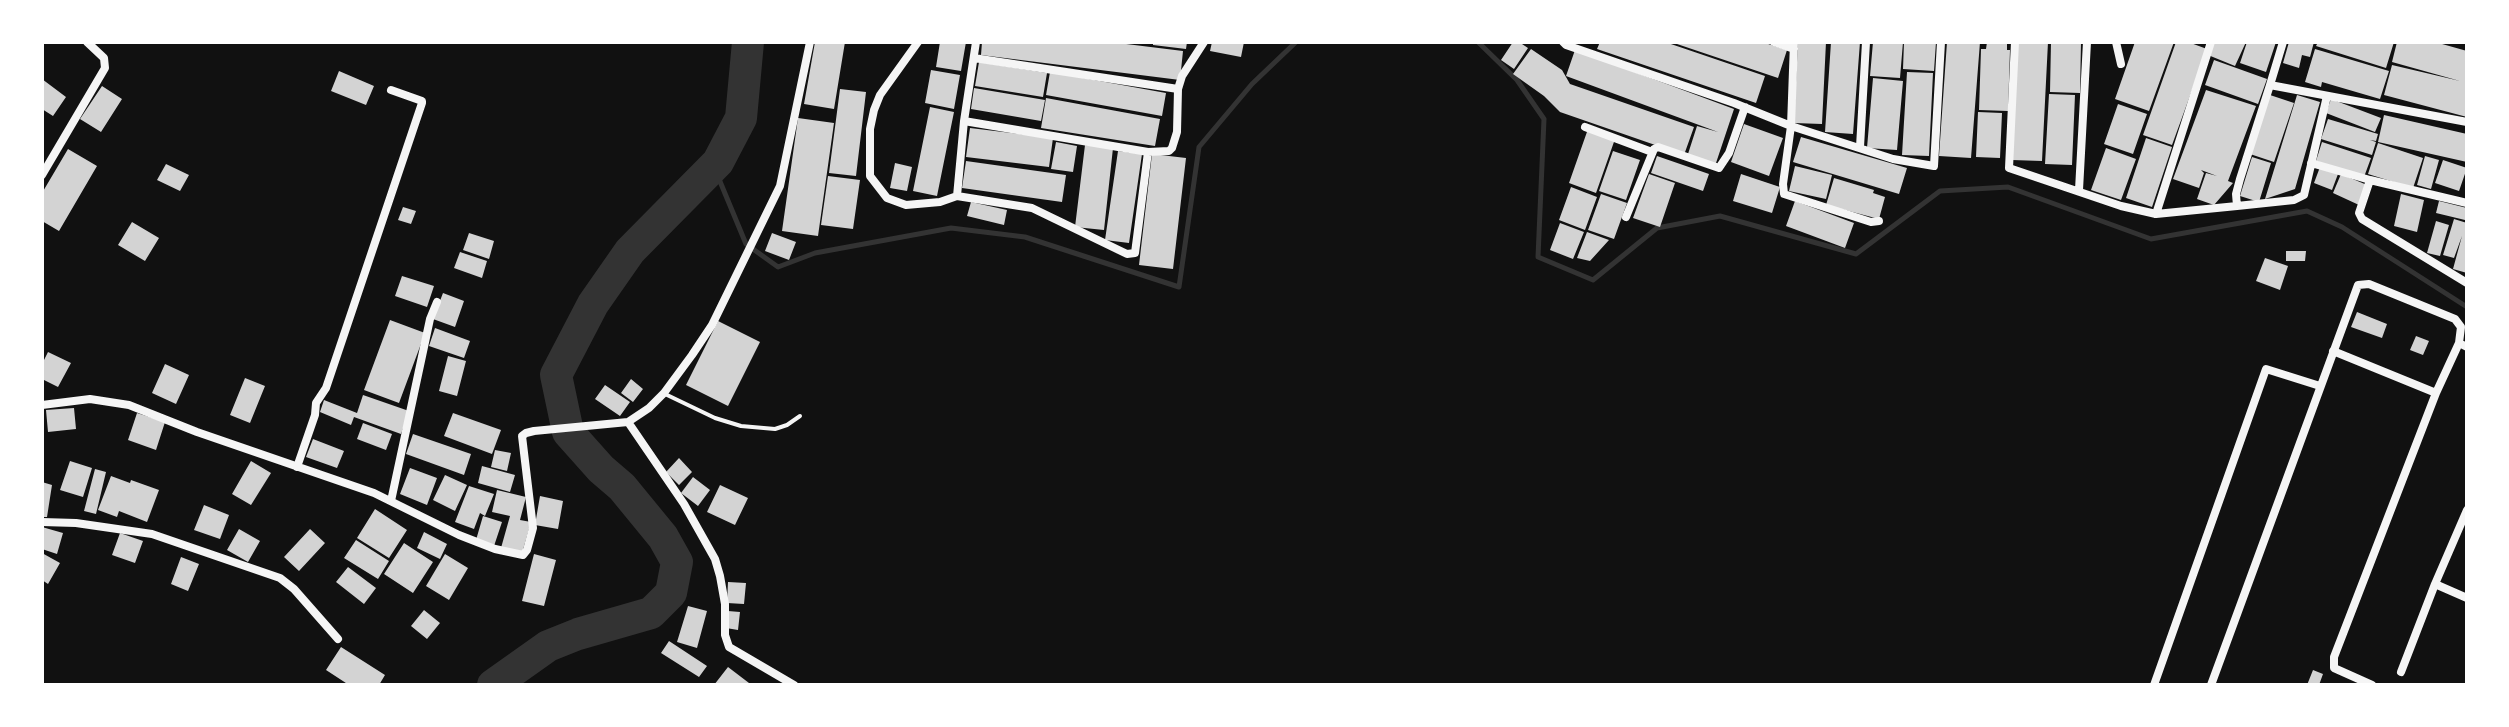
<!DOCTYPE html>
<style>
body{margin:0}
#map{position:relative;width:2509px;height:727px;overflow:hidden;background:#111;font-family:Signika,sans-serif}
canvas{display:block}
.frame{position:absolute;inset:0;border:44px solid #fff;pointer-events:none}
</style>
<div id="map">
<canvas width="2509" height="727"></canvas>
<div class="frame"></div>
</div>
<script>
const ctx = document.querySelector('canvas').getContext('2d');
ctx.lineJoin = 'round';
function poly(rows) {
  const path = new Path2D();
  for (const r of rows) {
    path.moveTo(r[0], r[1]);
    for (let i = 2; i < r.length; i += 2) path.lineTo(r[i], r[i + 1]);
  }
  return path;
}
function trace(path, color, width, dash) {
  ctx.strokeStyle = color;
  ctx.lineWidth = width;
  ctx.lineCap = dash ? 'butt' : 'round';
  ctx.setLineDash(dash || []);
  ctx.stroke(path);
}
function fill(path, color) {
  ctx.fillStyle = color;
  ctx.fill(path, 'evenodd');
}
const stream = poly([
 [1478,42,1517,80,1544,119,1538,257,1593,280,1657,228,1720,216,1856,254,1940,191,2008,187,2151,239,2307,211,2342,227,2467,307],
 [714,167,746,244,778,267,815,253,951,228,1025,237,1179,287,1199,147,1252,84,1296,42]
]);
const river = poly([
 [493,685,548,646,578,634,651,613,671,593,677,562,663,537,622,487,601,469,568,432,556,375,593,304,630,251,718,162,741,118,748,42]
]);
const building = poly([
 [815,42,845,42,834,109,804,104],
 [940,42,966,42,961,71,936,67],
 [982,42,1110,42,1183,51,1180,80,981,55],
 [1153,42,1187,42,1186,49,1153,45],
 [1212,42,1244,42,1241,57,1210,51],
 [1513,42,1519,42,1528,48,1514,69,1501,60],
 [1600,42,1665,42,1765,76,1756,103,1597,49],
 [1762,42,1787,50,1778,78,1674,43],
 [1798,42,1826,42,1822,124,1794,123],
 [1831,42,1860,42,1853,134,1825,132],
 [1873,42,1903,42,1900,78,1870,76],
 [1904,42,1936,42,1934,71,1903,69],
 [1947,42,1980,42,1971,158,1939,156],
 [1987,42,2007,42,2007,50,2010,50,2008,111,1979,110,1981,49,1986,49],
 [2017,42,2048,42,2042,161,2012,160],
 [2051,42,2081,42,2080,93,2050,92],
 [2135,42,2174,42,2149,111,2115,99],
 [2176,42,2188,42,2207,49,2172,145,2143,135],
 [2214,42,2246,42,2235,66,2208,55],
 [2247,42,2276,42,2266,72,2240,63],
 [2289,42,2314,42,2310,57,2302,55,2299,68,2283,63],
 [2318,42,2394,42,2386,68,2316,46],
 [2397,42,2435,42,2467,51,2467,117,2384,95,2392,65,2460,81,2392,62],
 [1531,49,1562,70,1570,84,1694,127,1684,155,1560,112,1544,96,1513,74],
 [2315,49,2389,71,2380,99,2322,82,2321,87,2305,82],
 [1575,50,1734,109,1715,166,1687,157,1697,126,1718,132,1566,76],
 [2214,60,2267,79,2258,104,2205,85],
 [979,62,1047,73,1043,97,975,86],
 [931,70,960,75,954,109,925,103],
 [339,71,374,86,366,105,331,91],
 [1050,72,1166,93,1162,116,1046,95],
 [1907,72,1933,73,1929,156,1902,155],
 [1873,78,1903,81,1897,150,1867,148],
 [42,79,66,97,53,116,42,109],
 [102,86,122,99,101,132,80,119],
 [974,88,1045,100,1041,121,971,109],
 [840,89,866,92,856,176,829,173],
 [2206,90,2256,106,2228,181,2233,183,2214,205,2197,199,2206,173,2217,176,2201,170,2204,173,2199,188,2173,179],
 [2049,94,2075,95,2072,165,2045,164],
 [2270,95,2294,103,2274,162,2250,154],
 [2297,95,2320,102,2295,189,2265,199],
 [1046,98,1160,119,1155,146,1041,128],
 [2331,99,2381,118,2375,132,2326,113],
 [2118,104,2147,114,2133,154,2104,144],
 [930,107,954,112,937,196,913,191],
 [1978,112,2002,113,2000,158,1976,157],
 [2384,115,2467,134,2467,162,2378,142],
 [798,118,834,123,818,236,782,231],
 [2328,119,2378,134,2376,141,2370,140,2376,142,2372,155,2321,139],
 [1744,124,1783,138,1769,176,1731,162],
 [970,128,1053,138,1049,167,966,157],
 [1588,129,1615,139,1596,193,1569,183],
 [1801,137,1907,168,1899,194,1793,162],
 [2146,138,2172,147,2152,207,2126,198],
 [1056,142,1077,146,1073,172,1051,169],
 [2322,142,2371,158,2364,177,2316,161],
 [2378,143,2423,158,2413,188,2368,174],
 [1085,145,1113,148,1104,230,1075,227],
 [2106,148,2136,159,2121,200,2091,190],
 [68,149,97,166,59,231,42,221,42,193],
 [1118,151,1142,154,1129,243,1105,240],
 [1613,151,1640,160,1626,200,1599,191],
 [1152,154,1186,158,1173,269,1139,265],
 [1657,156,1709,174,1703,191,1651,173],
 [2425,156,2439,160,2431,189,2417,185],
 [2252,157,2271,163,2259,202,2240,196],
 [2443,160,2467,168,2459,191,2435,183],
 [966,161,1066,175,1062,202,962,188],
 [895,163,912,167,907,191,890,188],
 [166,164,189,175,180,191,157,180],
 [1795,166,1832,175,1826,199,1789,191],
 [2320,167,2338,174,2332,190,2314,183],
 [1649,174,1675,183,1660,227,1633,218],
 [1741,174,1780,187,1772,213,1733,201],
 [2341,174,2367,185,2359,205,2333,193],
 [828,176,860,180,853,229,821,225],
 [1834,178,1874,190,1873,193,1885,197,1879,219,1826,205],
 [1571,187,1597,197,1585,230,1559,220],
 [1601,194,1627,203,1614,239,1588,230],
 [2401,194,2424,200,2417,232,2394,226],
 [1795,201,1854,223,1845,248,1786,226],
 [2439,201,2467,208,2465,220,2436,213],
 [971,202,1007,210,1004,225,967,216],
 [403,207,416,211,411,224,398,220],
 [2454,219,2467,223,2467,273,2453,269,2462,236,2454,258,2443,255],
 [2436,221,2449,225,2440,256,2427,253],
 [132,222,159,238,145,261,118,245],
 [1560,223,1584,232,1573,259,1550,250],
 [1587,232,1609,240,1590,261,1577,258],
 [469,233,494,241,489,259,463,250],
 [772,233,796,242,789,260,765,251],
 [2286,251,2306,251,2305,261,2286,261],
 [460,252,487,261,482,278,454,268],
 [2265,258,2288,266,2280,290,2256,281],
 [402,276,434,286,427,307,395,296],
 [443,293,464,301,455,327,433,319],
 [2357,312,2387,324,2382,338,2351,327],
 [390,320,425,333,399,403,364,390],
 [718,321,760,342,728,406,686,385],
 [435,328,470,341,464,358,429,346],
 [2416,336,2429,341,2423,355,2410,350],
 [48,352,71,363,58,387,42,379,42,364],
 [448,356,466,361,457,396,439,391],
 [165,364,189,375,176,404,152,393],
 [245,378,265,386,250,423,230,415],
 [631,379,643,389,633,402,621,393],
 [605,385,630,402,620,416,595,399],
 [363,395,409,411,401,434,354,417,351,425,320,412,324,400,357,413],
 [74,408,76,429,48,432,46,410],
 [137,413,165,422,156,450,128,440],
 [453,413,501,430,492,454,444,436],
 [363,423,392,434,386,450,357,439],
 [413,434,471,454,464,475,406,454],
 [313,439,344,451,337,468,306,457],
 [495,450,511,453,507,471,491,467],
 [679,458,692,472,679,485,666,472],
 [70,461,92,468,83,497,60,490],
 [251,461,271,473,251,505,232,494],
 [482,466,515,475,510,492,478,483],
 [410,468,437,478,427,505,400,494],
 [95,469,106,472,96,514,84,511],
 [445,475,467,485,455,511,433,500],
 [111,476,130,483,131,480,159,490,147,522,119,511,117,517,98,510],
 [693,477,710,490,698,506,681,493],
 [42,482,52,485,47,517,42,517],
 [720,485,748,498,735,525,707,512],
 [469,486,494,494,485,516,480,513,474,529,455,522],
 [497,490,526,497,520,520,531,522,522,553,501,548,510,516,492,512],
 [540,496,563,501,558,529,535,525],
 [204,505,229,515,220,539,194,530],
 [375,509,407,530,389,558,357,538],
 [483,516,502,522,494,546,476,540],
 [42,527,63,533,57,554,42,549],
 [239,529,260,541,248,562,227,550],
 [310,529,325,543,299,571,284,557],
 [424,532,447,544,440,559,417,548],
 [120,533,143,541,135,563,112,555],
 [356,540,389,561,378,579,344,558],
 [404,543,433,562,413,593,384,574],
 [42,553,60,563,48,584,42,580],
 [445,554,468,568,449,600,426,586],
 [534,554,556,560,544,606,522,601],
 [181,557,199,564,188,591,171,584],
 [348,567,376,588,364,604,336,582],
 [728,582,746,583,744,604,727,603],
 [688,606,707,611,697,648,677,642],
 [424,610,440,623,427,639,411,626],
 [728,611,740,612,738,630,726,628],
 [669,641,707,666,699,677,661,653],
 [341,647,385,675,379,685,349,685,326,670],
 [728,667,749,683,748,685,714,685],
 [2313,670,2323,674,2319,685,2307,685]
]);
const service = poly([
 [665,394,715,418,741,426,775,429,787,425,800,416]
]);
const minor = poly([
 [918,42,880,95,874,110,870,129,870,176,887,198,906,205,940,202,957,196],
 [1563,42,1566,45,1734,103,1791,126,1794,42],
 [1774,42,1794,49],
 [2015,42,2009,168,2121,206,2156,214,2211,42],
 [2116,42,2121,64],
 [2283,42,2270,85,2467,122],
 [974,58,1178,89,1182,76,1204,42],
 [2270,85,2240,179,2236,194,2237,206,2294,200,2304,195,2327,96],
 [964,121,1148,152,1135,253,1127,254,1032,208,957,196,964,121,976,42],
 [1585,127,1652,152],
 [1860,147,1866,42],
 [1148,152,1169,151,1172,148,1177,132,1178,89],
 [2311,163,2370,180,2467,203],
 [42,175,105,68,104,58,87,42],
 [2370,180,2359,213,2362,219,2467,283],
 [2079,190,2087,42],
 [2156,214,2237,206],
 [1626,217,1654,149,1658,147,1719,168,1729,153,1745,107],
 [1879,221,1871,222,1784,194,1783,184,1791,126,1893,159,1934,166,1941,42],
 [2333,351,2436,393],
 [42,405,90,399,129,405,197,432,374,493,459,535,495,549,523,555,527,550,533,528,522,436,526,433,534,431,628,422,649,408,664,393,692,355,712,325,780,186,810,42],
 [628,422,684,504,715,559,720,576,725,604,725,635,729,647,794,685],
 [297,467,315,415,316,403,326,388,422,103,422,101,391,90],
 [391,501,430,319,437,302],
 [42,522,76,523,152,534,280,578,294,589,338,639],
 [2435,584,2467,510],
 [2401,672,2435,584,2467,598],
 [2154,685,2266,369,2320,386],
 [2211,685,2358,285,2369,284,2455,319,2461,327,2459,343],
 [2372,685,2334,668,2334,657,2436,393,2459,343,2467,347]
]);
trace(stream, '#333', 5);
trace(river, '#333', 32);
fill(building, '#d3d3d3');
trace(service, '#f5f5f5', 4);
trace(minor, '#f5f5f5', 8);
</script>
